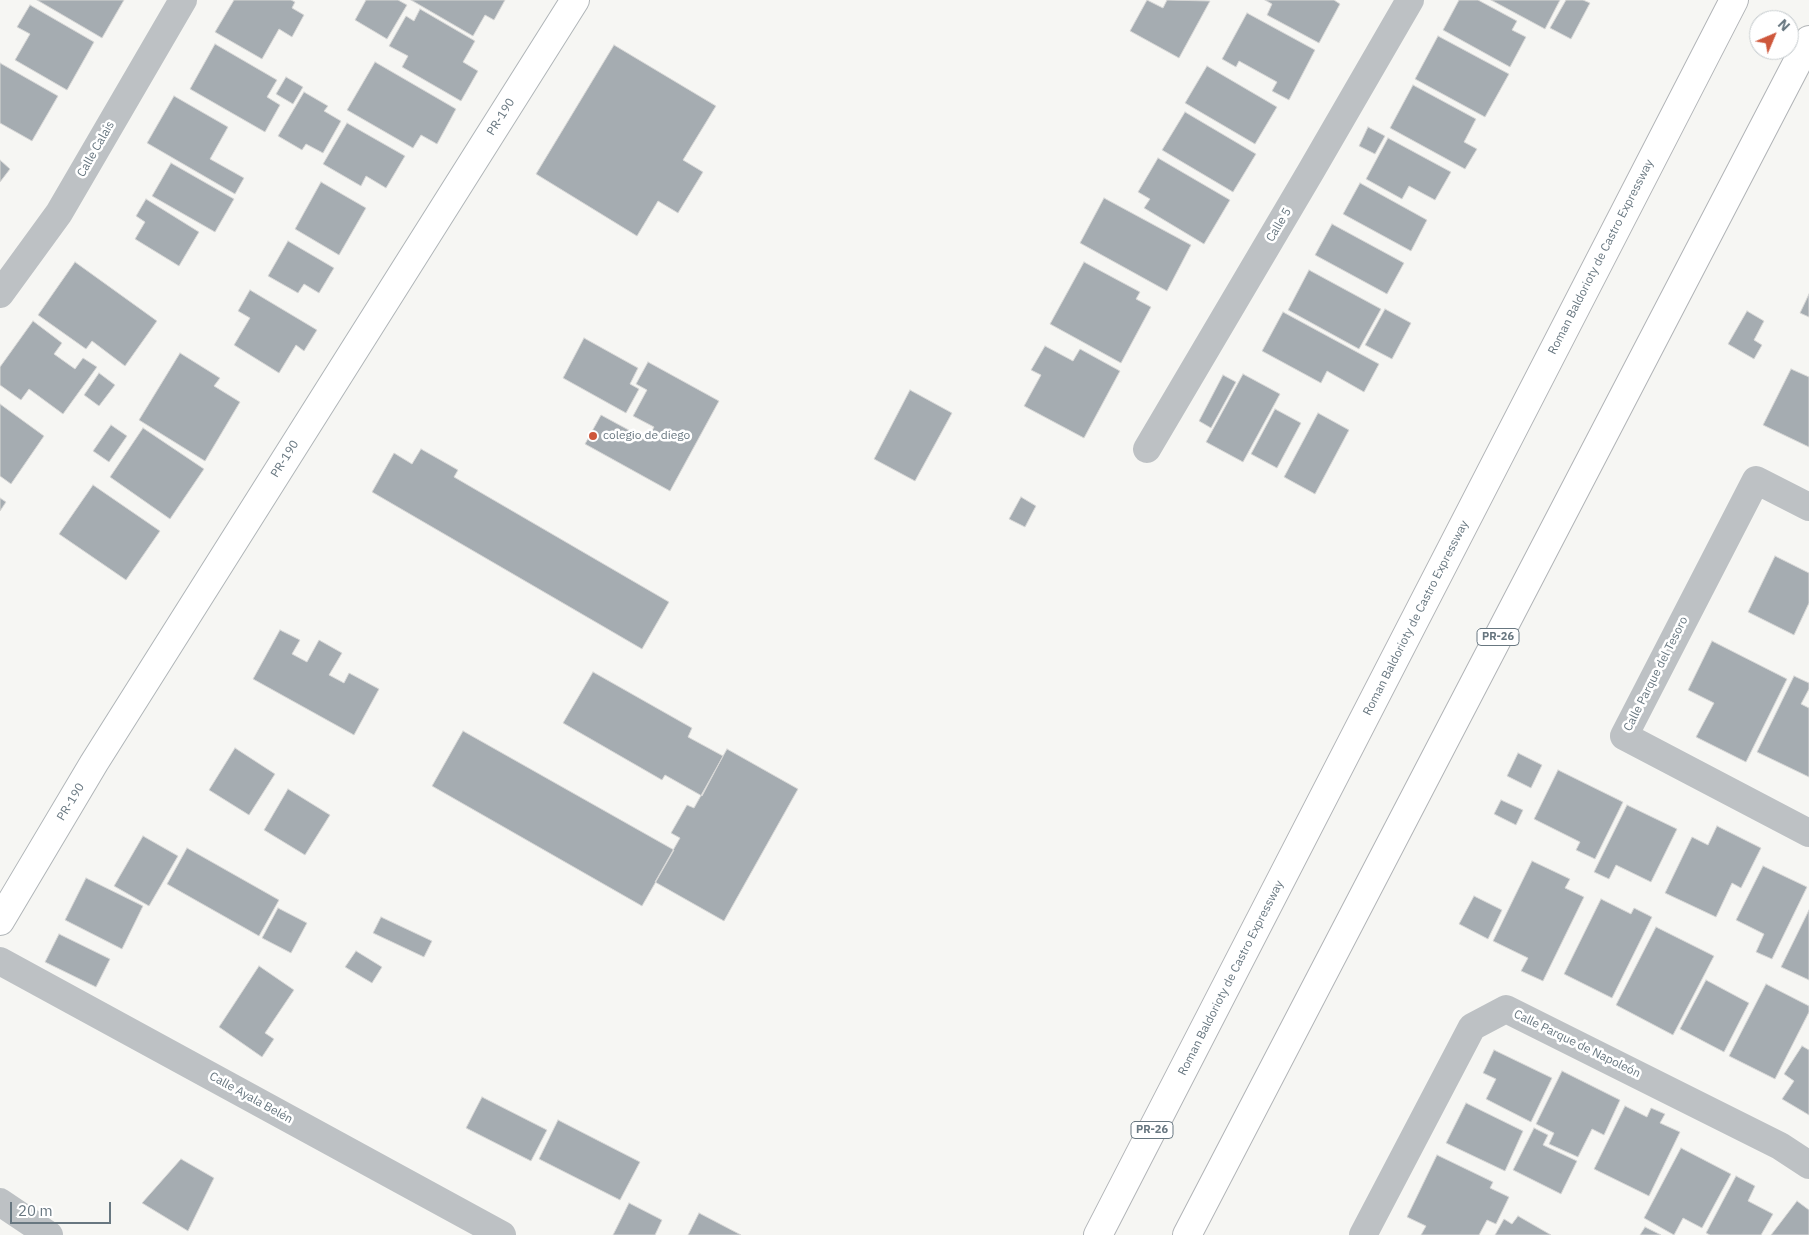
<!DOCTYPE html>
<meta charset="utf-8">
<style>
body{margin:0}
#map{position:relative;width:1809px;height:1235px;overflow:hidden;background:#f6f6f3;font-family:"IBM Plex Sans",sans-serif}
canvas{display:block}
.north{position:absolute;left:1749px;top:10px;width:50px;height:50px;box-sizing:border-box;background:#fff;border:1px solid #c3c9cc;border-radius:50%;rotate:45deg;font-size:14px;font-weight:700;line-height:20px;text-align:center;color:#687780}
.north::after{content:'';display:block;margin:auto;width:18px;height:22px;background:#ce573b;clip-path:polygon(50% 0,100% 100%,50% 72%,0 100%)}
.scale{position:absolute;left:10px;top:1202px;width:101px;height:22px;box-sizing:border-box;border:2px solid #687780;border-top:0;padding-left:6px;font-size:15px;line-height:18px;white-space:nowrap;color:#687780;-webkit-text-stroke:4px #fff;paint-order:stroke}
</style>
<div id="map">
<canvas width="1809" height="1235"></canvas>
<div class="north">N</div>
<div class="scale">20 m</div>
</div>
<script>
const ctx = document.querySelector('canvas').getContext('2d');
ctx.lineJoin = 'round';
function fill(path, color) {
  ctx.fillStyle = color;
  ctx.fill(path, 'evenodd');
}
function poly(rows) {
  const path = new Path2D();
  for (const r of rows) {
    path.moveTo(r[0], r[1]);
    for (let i = 2; i < r.length; i += 2) path.lineTo(r[i], r[i + 1]);
  }
  return path;
}
function trace(path, color, width, dash) {
  ctx.strokeStyle = color;
  ctx.lineWidth = width;
  ctx.lineCap = dash ? 'butt' : 'round';
  ctx.setLineDash(dash || []);
  ctx.stroke(path);
}
function drawText(font, color, halo, rows, align = 'center') {
  ctx.font = font + ' "IBM Plex Sans",sans-serif';
  ctx.lineWidth = 5;
  ctx.setLineDash([]);
  ctx.textBaseline = 'middle';
  ctx.strokeStyle = halo;
  ctx.fillStyle = color;
  for (const [text, x, y, turn = 0] of rows) {
    ctx.save();
    ctx.translate(x, y);
    ctx.rotate((+turn || 0) * Math.PI / 180);
    ctx.textAlign = isNaN(turn) ? turn : align;
    if (halo) ctx.strokeText(text, 0, 0);
    ctx.fillText(text, 0, 0);
    ctx.restore();
  }
}
const building = poly([
 [37,0,124,0,102,38,37,0],
 [234,0,291,0,295,2,292,8,304,15,292,37,279,29,262,59,215,32,234,0],
 [366,0,398,0,407,5,387,39,355,20,366,0],
 [411,0,505,0,494,20,485,15,473,36,411,0],
 [1147,0,1163,8,1167,0,1210,1,1179,58,1130,31,1147,0],
 [1265,0,1334,0,1340,4,1319,43,1267,15,1272,4,1265,0],
 [1459,0,1478,0,1517,21,1512,30,1526,37,1510,67,1443,30,1459,0],
 [1491,0,1560,0,1545,29,1491,0],
 [1566,0,1583,0,1590,3,1571,39,1550,28,1566,0],
 [30,5,94,42,67,90,15,60,30,34,17,27,30,5],
 [420,9,475,41,463,62,478,71,461,101,402,67,408,56,389,46,406,16,414,21,420,9],
 [1247,13,1315,50,1289,100,1272,91,1277,82,1239,61,1236,67,1222,59,1247,13],
 [1438,36,1509,74,1485,117,1415,79,1438,36],
 [215,44,277,80,267,97,280,105,265,132,190,89,215,44],
 [614,45,716,106,683,160,703,172,678,213,658,201,637,236,536,174,614,45],
 [375,62,456,109,437,144,421,135,413,148,347,110,375,62],
 [0,63,58,96,32,141,0,123,0,63],
 [1207,66,1277,107,1255,144,1185,103,1207,66],
 [286,77,303,87,293,104,276,94,286,77],
 [1413,85,1476,119,1464,142,1477,149,1465,169,1390,128,1413,85],
 [304,92,328,106,324,111,341,121,323,153,306,144,302,150,278,136,304,92],
 [174,96,228,127,210,159,244,178,235,194,147,143,174,96],
 [1185,112,1256,154,1233,192,1162,150,1185,112],
 [347,123,405,156,386,188,366,176,361,186,323,164,347,123],
 [1368,127,1385,136,1375,154,1359,146,1368,127],
 [1388,138,1451,172,1435,200,1409,186,1402,199,1366,179,1388,138],
 [1158,158,1230,200,1204,244,1144,208,1150,199,1138,192,1158,158],
 [0,160,10,169,0,182,0,160],
 [171,163,234,199,215,232,152,196,171,163],
 [321,182,366,208,339,255,295,229,321,182],
 [1360,183,1427,220,1411,251,1343,214,1360,183],
 [1104,198,1191,245,1167,291,1080,243,1104,198],
 [146,199,199,232,179,266,135,239,145,222,136,216,146,199],
 [1332,224,1404,263,1387,294,1315,255,1332,224],
 [288,241,334,268,319,293,304,284,298,293,268,276,288,241],
 [75,262,157,321,125,366,92,341,86,349,38,315,75,262],
 [1084,262,1140,292,1136,299,1151,307,1121,363,1050,324,1084,262],
 [1309,270,1381,309,1359,349,1288,310,1309,270],
 [250,290,317,330,304,351,296,345,279,373,234,345,250,318,238,311,250,290],
 [1809,294,1809,317,1800,313,1809,294],
 [1385,309,1411,323,1392,359,1365,345,1385,309],
 [1747,311,1764,321,1754,340,1762,345,1754,359,1728,344,1747,311],
 [1283,312,1379,364,1364,392,1327,371,1321,383,1262,351,1283,312],
 [33,321,62,343,54,354,75,369,83,358,97,367,63,414,29,389,21,400,0,385,0,367,33,321],
 [584,338,638,368,630,384,639,389,626,413,563,378,584,338],
 [1045,346,1073,361,1080,349,1120,371,1084,438,1024,406,1041,375,1031,370,1045,346],
 [180,353,220,378,214,386,240,402,205,461,139,420,180,353],
 [648,362,719,401,670,491,585,444,601,415,647,440,654,427,633,416,647,390,636,384,648,362],
 [1791,369,1809,377,1809,447,1763,425,1791,369],
 [99,373,115,385,99,406,84,395,99,373],
 [1243,374,1280,394,1243,462,1206,442,1243,374],
 [1223,375,1236,382,1211,428,1199,421,1223,375],
 [910,390,952,413,915,481,874,459,910,390],
 [0,404,44,436,11,484,0,476,0,404],
 [1275,409,1301,423,1277,468,1251,454,1275,409],
 [1318,413,1349,430,1315,494,1284,477,1318,413],
 [111,425,127,436,109,462,93,451,111,425],
 [143,428,204,469,170,519,110,477,143,428],
 [421,449,458,470,454,477,669,602,642,649,372,492,394,453,412,464,421,449],
 [93,485,160,531,126,580,59,534,93,485],
 [1021,497,1036,506,1025,527,1009,519,1021,497],
 [0,498,6,502,0,511,0,498],
 [1775,556,1809,573,1809,603,1794,635,1748,612,1775,556],
 [280,630,300,640,292,654,307,662,319,640,342,653,329,675,344,683,349,673,379,689,354,735,253,679,280,630],
 [1712,641,1787,679,1746,762,1696,737,1714,703,1688,690,1712,641],
 [593,672,692,728,688,737,723,756,702,796,665,775,662,780,563,723,593,672],
 [1794,676,1809,683,1809,689,1801,704,1809,708,1809,777,1757,752,1794,676],
 [463,731,674,850,642,906,432,786,463,731],
 [235,748,275,774,249,815,209,790,235,748],
 [727,749,798,789,724,921,655,882,680,838,671,833,687,805,694,808,727,749],
 [1518,753,1542,765,1531,788,1507,776,1518,753],
 [1558,770,1623,802,1595,859,1576,850,1580,842,1534,819,1558,770],
 [288,789,330,815,305,855,264,830,288,789],
 [1501,800,1523,810,1516,825,1494,814,1501,800],
 [1627,805,1677,829,1651,882,1616,865,1609,879,1594,872,1627,805],
 [1717,826,1761,848,1741,888,1732,883,1716,917,1665,893,1692,837,1708,845,1717,826],
 [143,836,178,856,149,906,114,886,143,836],
 [187,848,279,900,259,936,167,884,187,848],
 [1532,861,1570,879,1565,888,1584,897,1543,981,1521,971,1528,958,1493,941,1532,861],
 [1763,866,1807,887,1772,959,1756,952,1764,934,1736,920,1763,866],
 [86,878,143,906,122,949,65,920,86,878],
 [1474,896,1502,910,1488,939,1459,924,1474,896],
 [1601,899,1631,914,1634,908,1652,917,1612,998,1564,974,1601,899],
 [278,908,307,923,291,953,262,938,278,908],
 [1809,910,1809,980,1781,967,1809,910],
 [381,917,432,941,424,957,373,933,381,917],
 [1656,927,1714,956,1673,1035,1616,1005,1656,927],
 [59,934,110,959,96,987,45,962,59,934],
 [356,951,382,967,372,983,345,967,356,951],
 [259,966,294,990,265,1033,274,1039,262,1057,219,1027,259,966],
 [1706,980,1749,1003,1724,1052,1680,1029,1706,980],
 [1766,984,1809,1006,1809,1012,1775,1079,1729,1056,1766,984],
 [1802,1046,1809,1050,1809,1115,1782,1099,1794,1081,1784,1074,1802,1046],
 [1494,1050,1552,1078,1531,1122,1486,1099,1496,1079,1483,1073,1494,1050],
 [1562,1071,1620,1100,1604,1135,1592,1129,1578,1157,1549,1144,1554,1133,1536,1124,1562,1071],
 [482,1097,547,1130,531,1161,466,1128,482,1097],
 [1466,1103,1523,1131,1505,1171,1446,1143,1466,1103],
 [1625,1106,1647,1117,1651,1108,1665,1114,1660,1123,1680,1132,1649,1196,1594,1169,1625,1106],
 [558,1120,640,1162,620,1200,539,1159,558,1120],
 [1534,1128,1548,1135,1543,1145,1577,1161,1561,1194,1513,1170,1534,1128],
 [1681,1148,1731,1174,1702,1228,1683,1218,1674,1235,1644,1218,1681,1148],
 [1437,1155,1493,1182,1490,1188,1509,1197,1496,1224,1487,1220,1479,1235,1421,1235,1426,1226,1407,1217,1437,1155],
 [181,1159,214,1178,188,1231,142,1203,181,1159],
 [1736,1176,1755,1186,1748,1201,1773,1214,1761,1235,1710,1235,1706,1233,1736,1176],
 [1797,1201,1809,1210,1809,1235,1771,1235,1797,1201],
 [629,1203,662,1220,655,1235,613,1235,629,1203],
 [699,1213,741,1235,688,1235,699,1213],
 [1518,1216,1551,1235,1495,1235,1504,1219,1512,1224,1518,1216],
 [1645,1227,1661,1235,1640,1235,1645,1227]
]);
const street = poly([
 [0,294,59,213,183,0],
 [1147,449,1311,171,1410,0],
 [1809,507,1756,480,1624,736,1809,833],
 [0,961,502,1235],
 [0,1202,49,1235],
 [1363,1235,1472,1027,1506,1009,1780,1146,1809,1165]
]);
const secondary = poly([
 [0,921,94,763,575,0]
]);
const highway = poly([
 [1098,1235,1734,0],
 [1187,1235,1809,40]
]);
const markers = [
 [593,436,5,"#ce573b"]
];
const shields = [
 [1498,637,42],
 [1152,1130,42]
];
const shieldNames = [
 ["PR-26",1498,637],
 ["PR-26",1152,1130]
];
const streetNames = [
 ["PR-190",501,117,-58],
 ["Calle Calais",96,149,-60],
 ["Calle 5",1279,225,-59],
 ["Roman Baldorioty de Castro Expressway",1601,257,-63],
 ["PR-190",285,459,-58],
 ["Roman Baldorioty de Castro Expressway",1416,618,-63],
 ["Calle Parque del Tesoro",1656,674,-63],
 ["PR-190",71,802,-59],
 ["Roman Baldorioty de Castro Expressway",1231,978,-63],
 ["Calle Parque de Napoleón",1577,1044,26],
 ["Calle Ayala Belén",251,1098,29]
];
const poiNames = [
 ["colegio de diego",603,436]
];
fill(building, '#a5acb1');
trace(building, '#d7d7d6', 1);
trace(secondary, '#b0b5b8', 30);
trace(highway, '#b1b4b7', 30);
trace(street, '#bdc1c4', 28);
trace(secondary, '#fff', 28);
trace(highway, '#fff', 28);
for (const [x, y, r, color] of markers) {
  const dot = new Path2D();
  dot.arc(x, y, r, 0, 2 * Math.PI);
  ctx.fillStyle = color;
  ctx.fill(dot);
  trace(dot, '#fff', 2);
}
for (const [x, y, w] of shields) {
  const box = new Path2D();
  box.roundRect(x - w / 2, y - 8.5, w, 17, 4);
  ctx.fillStyle = '#fff';
  ctx.fill(box);
  trace(box, '#687780', 1);
}
drawText('bold 11px', '#687780', null, shieldNames);
drawText('12px', '#687780', '#fff', streetNames);
drawText('12px', '#687780', '#fff', poiNames, 'left');
</script>
